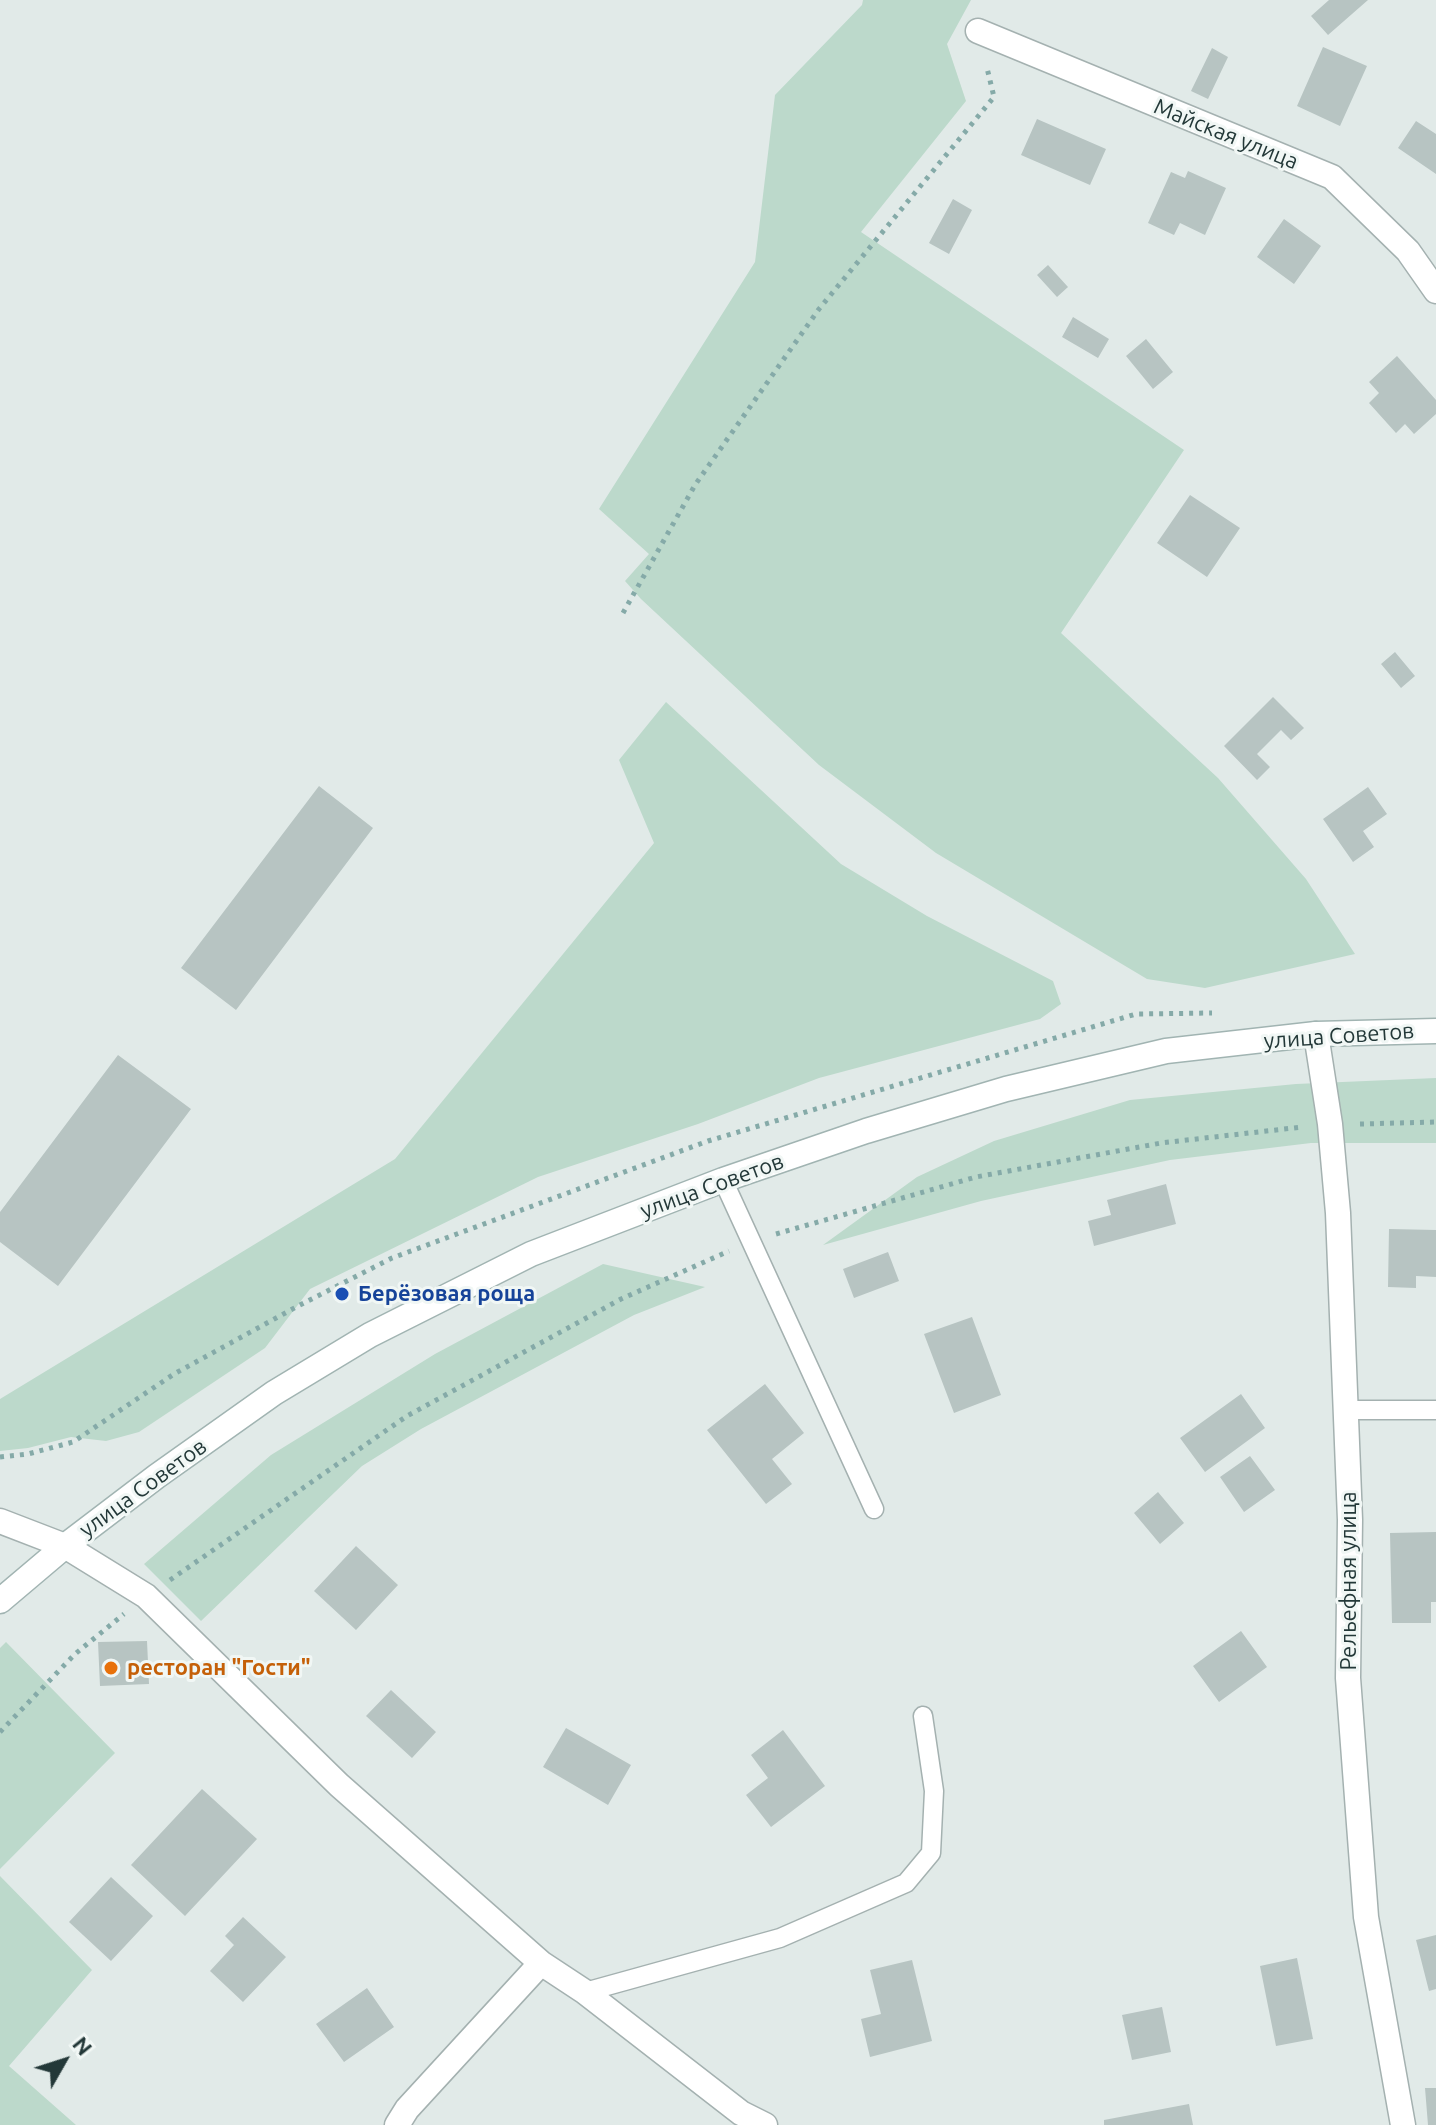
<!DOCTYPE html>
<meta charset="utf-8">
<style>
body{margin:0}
#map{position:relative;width:1436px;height:2125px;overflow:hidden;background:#e1eae8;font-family:Ubuntu,sans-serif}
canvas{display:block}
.north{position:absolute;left:24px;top:2021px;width:80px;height:80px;-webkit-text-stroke:6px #f1f7f5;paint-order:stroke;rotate:51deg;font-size:22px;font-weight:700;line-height:32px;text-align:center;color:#233838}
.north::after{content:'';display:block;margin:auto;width:28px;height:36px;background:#233838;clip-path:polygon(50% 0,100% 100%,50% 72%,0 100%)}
</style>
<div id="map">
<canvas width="1436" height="2125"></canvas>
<div class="north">N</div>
</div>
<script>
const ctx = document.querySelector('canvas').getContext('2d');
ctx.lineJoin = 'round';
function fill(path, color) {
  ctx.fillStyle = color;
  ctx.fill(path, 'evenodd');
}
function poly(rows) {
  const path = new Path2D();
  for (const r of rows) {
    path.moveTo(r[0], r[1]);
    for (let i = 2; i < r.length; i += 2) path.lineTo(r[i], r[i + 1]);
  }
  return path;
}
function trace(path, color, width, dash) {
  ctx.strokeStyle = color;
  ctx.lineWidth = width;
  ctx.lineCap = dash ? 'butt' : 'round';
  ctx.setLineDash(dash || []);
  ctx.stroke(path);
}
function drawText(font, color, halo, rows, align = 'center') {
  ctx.font = font + ' Ubuntu,sans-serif';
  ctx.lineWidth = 6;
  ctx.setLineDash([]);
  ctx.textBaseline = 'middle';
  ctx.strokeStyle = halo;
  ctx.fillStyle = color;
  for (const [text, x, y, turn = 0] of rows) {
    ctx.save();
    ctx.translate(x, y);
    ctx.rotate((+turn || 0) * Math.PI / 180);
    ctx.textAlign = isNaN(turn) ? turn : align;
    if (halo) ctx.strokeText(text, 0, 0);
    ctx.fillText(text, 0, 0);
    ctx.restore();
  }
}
const green = poly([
 [863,0,971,0,947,44,966,101,861,232,1184,450,1061,633,1218,778,1306,879,1355,954,1205,988,1147,979,936,853,819,765,641,599,625,581,649,554,599,509,755,262,775,95,862,5],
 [666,702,841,864,927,916,1053,981,1061,1004,1040,1019,819,1078,698,1124,538,1177,310,1289,265,1348,139,1432,106,1441,71,1437,28,1448,0,1451,0,1399,395,1159,654,843,619,760],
 [1436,1078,1436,1143,1311,1143,1170,1160,981,1201,823,1245,917,1177,994,1141,1130,1100,1296,1084],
 [603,1264,705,1287,634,1315,421,1429,362,1466,201,1621,144,1564,271,1455,435,1354],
 [6,1642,115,1753,0,1869,0,1648],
 [0,1876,92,1970,9,2066,76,2125,0,2125]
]);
const building = poly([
 [1329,0,1368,0,1328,35,1311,16],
 [1323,47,1367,66,1340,126,1297,106],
 [1212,48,1228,57,1208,99,1191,91],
 [1037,119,1106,149,1090,185,1021,155],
 [1416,121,1436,134,1436,174,1398,148],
 [1188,171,1226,188,1205,235,1180,223,1174,235,1148,223,1171,172,1185,178],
 [953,199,972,210,949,254,929,243],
 [1284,219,1321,246,1294,284,1257,257],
 [1048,265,1068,287,1057,297,1037,275],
 [1073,317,1109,339,1098,358,1062,337],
 [1146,339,1173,372,1153,389,1126,356],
 [1397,356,1436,400,1436,414,1414,434,1405,424,1396,433,1369,403,1379,393,1369,382],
 [1190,495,1240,528,1207,577,1157,543],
 [1395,652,1415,676,1401,688,1381,664],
 [1273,697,1304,728,1291,740,1281,730,1257,754,1270,767,1257,780,1224,746],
 [319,786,373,828,236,1010,181,968],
 [1368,787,1387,814,1363,831,1374,847,1353,862,1323,819],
 [118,1055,191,1109,58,1286,0,1242,0,1212],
 [1166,1184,1176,1224,1094,1246,1088,1221,1111,1215,1107,1200],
 [1389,1229,1436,1230,1436,1277,1416,1276,1416,1288,1388,1287],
 [888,1252,899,1281,854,1298,843,1269],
 [972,1317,1001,1395,954,1413,924,1334],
 [765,1384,804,1433,772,1459,792,1484,766,1504,707,1430],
 [1241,1394,1265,1428,1205,1472,1180,1438],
 [1250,1456,1275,1490,1244,1512,1220,1477],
 [1158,1492,1184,1523,1160,1544,1134,1513],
 [1436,1532,1436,1602,1431,1602,1431,1623,1392,1623,1390,1533],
 [356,1546,398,1585,356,1630,314,1591],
 [1241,1631,1267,1667,1219,1702,1193,1666],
 [147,1641,149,1684,100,1686,98,1642],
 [391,1690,436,1732,412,1758,366,1716],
 [566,1728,631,1765,608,1805,543,1767],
 [783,1730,825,1786,771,1827,746,1795,768,1778,751,1755],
 [202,1789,257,1839,185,1916,131,1865],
 [111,1877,153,1916,111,1961,69,1922],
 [243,1917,286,1957,243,2002,210,1971,234,1945,225,1936],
 [1436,1935,1436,1989,1429,1991,1416,1940],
 [1297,1958,1313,2039,1276,2046,1260,1966],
 [912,1960,932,2041,870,2057,861,2019,881,2014,870,1970],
 [367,1988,394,2027,344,2062,316,2024],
 [1162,2007,1171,2052,1132,2060,1122,2015],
 [1425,2088,1436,2088,1436,2125,1428,2125],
 [1189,2104,1193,2125,1104,2125,1104,2120]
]);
const path = poly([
 [623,613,695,485,819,309,994,97,987,68],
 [1360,1124,1436,1122],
 [776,1234,976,1177,1161,1143,1302,1127],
 [0,1457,28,1454,73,1442,174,1374,298,1306,392,1258,708,1141,1136,1014,1212,1013],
 [170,1580,407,1416,621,1299,729,1251],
 [0,1732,75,1654,124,1614]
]);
const service = poly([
 [723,1180,874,1509],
 [1347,1410,1436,1410],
 [585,1992,780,1938,906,1883,931,1853,934,1791,923,1716]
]);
const minor = poly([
 [978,31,1332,177,1408,251,1436,291],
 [1316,1034,1330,1124,1338,1213,1350,1520,1348,1678,1366,1917,1403,2125],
 [65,1546,146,1596,339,1785,541,1963,585,1992,741,2113,765,2125],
 [397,2125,407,2109,541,1963]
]);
const tertiary = poly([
 [0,1521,65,1546]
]);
const secondary = poly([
 [0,1601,65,1546,157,1476,274,1393,370,1335,531,1254,723,1180,866,1131,1006,1089,1166,1051,1316,1034,1436,1031]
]);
const markers = [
 [342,1294,8,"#1a4fb4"],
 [111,1668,8,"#e8710a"]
];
const streetNames = [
 ["Майская улица",1226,134,22],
 ["улица Советов",1339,1036,-4],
 ["улица Советов",712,1186,-20],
 ["улица Советов",143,1488,-36],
 ["Рельефная улица",1349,1581,-90]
];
const transitNames = [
 ["Берёзовая роща",358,1294]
];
const foodNames = [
 ["ресторан \"Гости\"",127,1668]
];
fill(green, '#bcd9cb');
fill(building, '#b7c4c2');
trace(service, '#a4b1b0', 21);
trace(minor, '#a4b1b0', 27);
trace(tertiary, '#a4b1b0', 27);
trace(secondary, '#a1b4b2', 27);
trace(path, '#85aaa8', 5, [4, 6]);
trace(service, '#fff', 18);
trace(minor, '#fff', 24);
trace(tertiary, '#fff', 24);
trace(secondary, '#fff', 24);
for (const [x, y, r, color] of markers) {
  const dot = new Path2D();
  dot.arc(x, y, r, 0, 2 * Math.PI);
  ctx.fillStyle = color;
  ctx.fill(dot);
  trace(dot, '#f1f7f5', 3);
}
drawText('22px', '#233838', '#f1f7f5', streetNames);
drawText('bold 22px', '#164399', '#f1f7f5', transitNames, 'left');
drawText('bold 22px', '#c56008', '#f1f7f5', foodNames, 'left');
</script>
